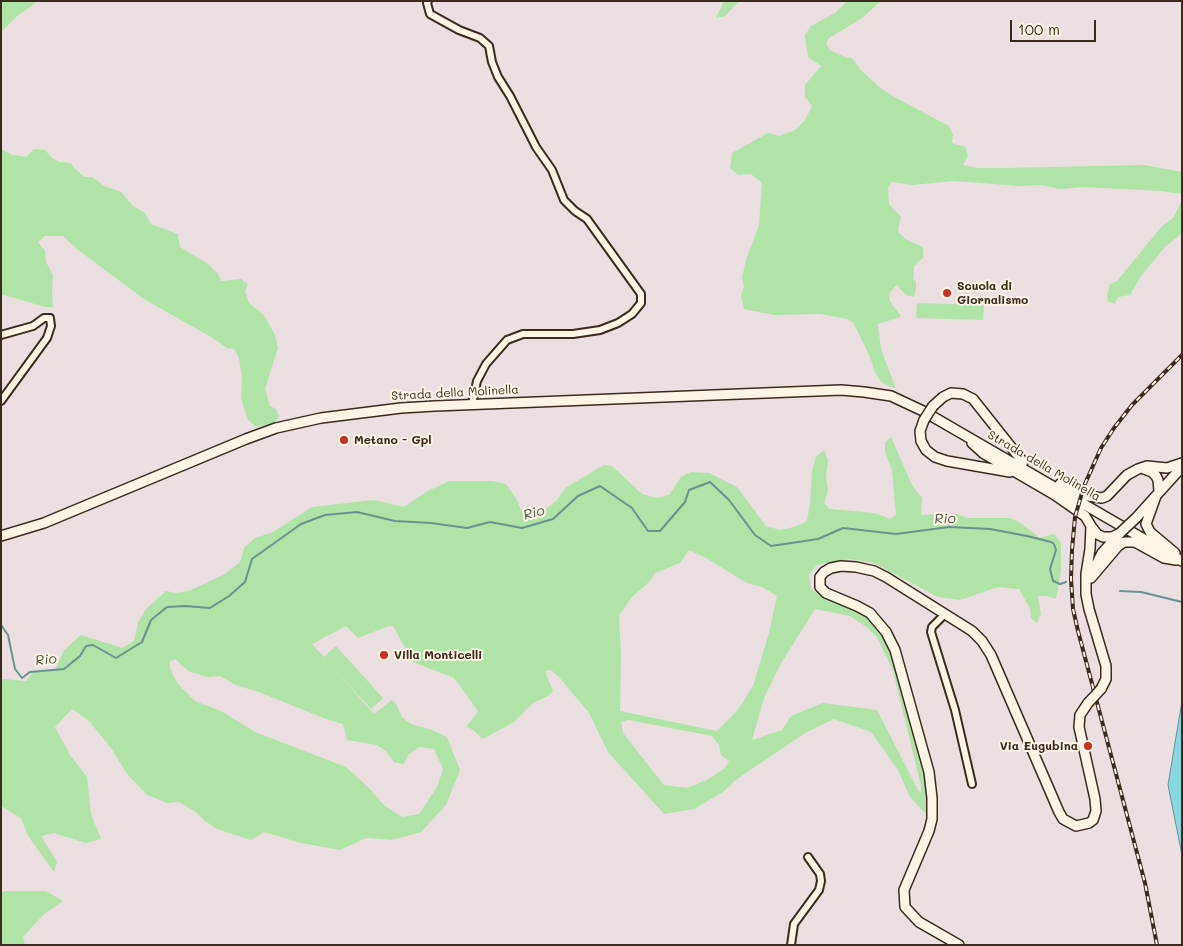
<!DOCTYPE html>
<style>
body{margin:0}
#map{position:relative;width:1183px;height:946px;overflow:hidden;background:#ebdfe2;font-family:Mali,sans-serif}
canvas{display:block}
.frame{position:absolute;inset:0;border:2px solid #3b2a1e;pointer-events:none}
.scale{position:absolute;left:1010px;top:20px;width:86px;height:22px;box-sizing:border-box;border:2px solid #3b2a1e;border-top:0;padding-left:6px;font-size:15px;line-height:18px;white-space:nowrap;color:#3b2a1e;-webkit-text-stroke:4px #fcf5e5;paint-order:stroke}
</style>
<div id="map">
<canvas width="1183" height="946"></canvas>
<div class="frame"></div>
<div class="scale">100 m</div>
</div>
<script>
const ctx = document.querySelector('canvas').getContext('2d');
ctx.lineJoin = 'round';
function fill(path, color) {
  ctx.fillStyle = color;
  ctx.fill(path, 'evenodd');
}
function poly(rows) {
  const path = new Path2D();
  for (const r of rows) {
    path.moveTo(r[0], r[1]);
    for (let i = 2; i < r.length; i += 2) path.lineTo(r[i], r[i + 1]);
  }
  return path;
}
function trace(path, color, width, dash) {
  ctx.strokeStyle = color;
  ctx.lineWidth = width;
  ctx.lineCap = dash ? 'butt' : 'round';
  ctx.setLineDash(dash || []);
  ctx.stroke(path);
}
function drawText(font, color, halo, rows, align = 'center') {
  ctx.font = font + ' Mali,sans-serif';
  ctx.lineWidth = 4;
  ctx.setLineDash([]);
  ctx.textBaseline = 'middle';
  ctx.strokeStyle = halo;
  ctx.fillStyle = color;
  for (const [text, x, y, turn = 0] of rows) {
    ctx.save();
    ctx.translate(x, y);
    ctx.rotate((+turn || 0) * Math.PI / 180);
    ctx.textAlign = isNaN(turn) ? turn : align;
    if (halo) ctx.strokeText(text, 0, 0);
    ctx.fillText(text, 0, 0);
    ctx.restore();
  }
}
const green = poly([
 [1,1,38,1,16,17,1,32],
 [724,1,739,1,725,16,716,18],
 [847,1,881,1,862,18,829,38,826,43,830,50,847,58,852,58,860,69,879,87,896,98,949,126,953,135,952,143,965,147,968,156,963,165,977,168,1005,168,1144,165,1182,172,1182,194,1160,191,1084,187,1059,189,1042,185,1020,186,953,181,913,185,892,182,888,188,889,204,901,217,898,229,899,233,907,240,923,247,923,258,914,266,913,280,916,281,916,288,914,297,906,295,897,285,895,286,889,294,890,301,900,315,900,317,878,324,881,349,896,389,881,382,875,372,870,357,853,322,847,319,820,314,774,315,744,309,741,296,744,287,742,277,747,257,759,225,762,183,751,174,738,175,730,168,732,153,768,133,779,136,795,130,805,120,812,106,805,97,805,85,821,66,808,57,805,35,811,26,835,13],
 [1,149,13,155,26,157,34,149,45,150,52,158,60,162,71,163,76,170,85,177,92,177,104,186,121,192,133,206,145,213,151,224,178,234,180,247,208,264,218,274,221,281,241,279,248,284,245,291,249,303,264,315,275,335,278,348,265,389,270,406,276,409,279,417,274,423,256,427,248,420,241,398,242,379,239,358,234,349,227,348,211,337,144,299,77,249,63,236,45,236,38,242,45,251,46,262,53,275,52,290,53,307,45,307,1,294],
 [1182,200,1182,233,1164,248,1141,276,1130,295,1118,297,1115,304,1108,301,1107,296,1110,284,1117,281,1162,226,1173,218],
 [917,303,984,305,983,320,916,318],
 [891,437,912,485,922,498,921,515,955,513,967,518,1010,518,1019,522,1040,538,1054,534,1061,543,1061,572,1056,599,1047,596,1038,596,1041,614,1037,623,1031,618,1030,608,1019,589,998,587,960,600,938,597,874,563,850,559,817,565,809,575,811,589,821,596,857,610,878,624,897,668,927,773,929,807,925,813,910,797,898,770,871,732,834,719,805,733,737,779,723,792,694,809,664,814,608,752,589,713,559,677,551,670,545,671,553,691,548,696,533,703,514,722,483,739,472,729,466,727,478,711,454,678,413,662,393,626,389,626,358,638,346,626,312,644,324,657,336,646,383,698,371,709,335,670,374,714,392,700,396,704,402,717,411,724,432,730,447,737,460,770,446,805,421,832,392,840,366,838,340,850,301,843,264,832,251,840,217,829,205,821,196,812,179,802,167,803,147,795,127,774,111,748,89,721,72,709,55,727,70,755,87,777,91,814,101,839,86,843,54,833,41,836,57,862,54,872,28,836,21,818,1,806,1,684,3,679,26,681,34,671,55,670,64,650,81,635,122,648,134,641,138,623,145,610,166,591,176,593,189,591,225,574,240,562,244,548,255,538,273,532,312,507,374,500,404,507,426,492,449,481,492,481,506,484,516,498,521,510,532,514,544,511,557,500,565,488,604,465,612,466,642,494,656,498,669,495,681,477,691,472,709,473,737,487,766,526,780,530,794,527,807,521,810,504,812,471,816,457,824,450,828,460,826,476,828,491,824,503,830,509,875,513,890,519,896,515,892,471,885,452,885,442],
 [689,550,706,558,747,583,762,587,777,596,769,633,753,686,737,711,717,731,620,711,621,653,619,616,631,598,650,581,655,573,680,563],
 [815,609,850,616,868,628,878,639,893,671,921,786,921,793,918,790,877,710,823,703,791,716,782,730,752,740,764,698,780,665],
 [175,659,188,671,207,677,220,676,236,685,259,692,326,719,343,724,347,740,377,745,386,751,394,762,404,764,408,755,419,747,434,749,443,769,437,787,419,814,402,817,385,806,369,788,346,767,255,732,223,712,195,701,178,684,170,669,170,661],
 [629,720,712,736,719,745,721,755,729,761,725,768,707,780,687,788,664,785,623,733,621,722],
 [6,891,46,891,63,901,44,914,23,937,25,945,1,945,1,893]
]);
const water = poly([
 [1182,701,1182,855,1168,785,1182,701]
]);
const stream = poly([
 [1120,591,1141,592,1182,602],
 [1,625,8,635,15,669,22,678,30,672,64,669,80,656,86,646,93,645,116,658,142,642,151,620,167,607,185,606,210,608,229,596,245,582,252,559,301,524,325,515,357,512,395,521,431,523,467,528,490,522,522,528,553,519,578,496,600,486,632,508,648,531,660,531,685,502,689,490,710,482,729,500,755,535,771,546,818,539,843,528,896,534,949,527,990,529,1027,536,1051,542,1054,544,1056,550,1050,569,1053,581,1060,584,1066,582]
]);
const street = poly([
 [428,1,427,3,430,14,459,30,480,38,489,46,492,62,498,77,510,96,536,147,552,170,564,200,575,211,587,219,641,294,641,303,632,314,618,323,600,330,573,334,523,334,507,340,486,364,477,381,472,404],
 [1,335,33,326,44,318,50,318,51,326,47,338,1,401],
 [945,614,932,627,931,632,955,710,972,784],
 [791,945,794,924,819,890,821,881,820,874,808,857]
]);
const secondary = poly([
 [933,406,943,397,951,393,963,394,973,399,1023,462],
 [924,420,920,431,921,441,926,450,935,457,947,461,1010,472],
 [972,443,983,453,1055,495,1085,516,1091,526,1090,549,1086,574,1086,594,1089,609,1106,666,1106,679,1101,689],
 [1144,469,1152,472,1156,476,1158,480,1159,491],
 [1060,484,1088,496,1102,498,1107,496,1127,475,1138,469,1147,466,1167,468,1182,463],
 [1156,496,1146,524,1150,532,1175,553],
 [1136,518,1182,467],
 [1091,526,1097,534,1103,537,1112,537,1118,534],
 [1,536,44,523,246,439,276,428,321,418,401,408,435,406,841,390,864,392,891,396,923,411,1182,561],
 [1094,569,1102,553,1120,533],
 [1091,578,1118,546,1124,542,1135,542,1164,558,1176,560],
 [959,945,919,922,905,907,904,890,929,831,932,819,932,798,929,772,895,650,886,632,870,613,857,606,826,593,820,587,820,577,824,572,831,568,841,566,856,567,874,571,886,577,972,631,982,641,991,655,1059,812,1063,819,1076,826,1089,823,1093,820,1096,811,1095,799,1079,727,1080,715,1088,703]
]);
const rail = poly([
 [1157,945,1145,883,1078,631,1073,609,1071,579,1072,550,1075,517,1084,486,1101,448,1114,428,1132,405,1182,355]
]);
const secondaryBridge = poly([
 [924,420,933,406],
 [1120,533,1136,518],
 [1088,703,1101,689]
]);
const markers = [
 [947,293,5,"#c8321e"],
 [344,440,5,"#c8321e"],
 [384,655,5,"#c8321e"],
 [1088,746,5,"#c8321e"]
];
const poiNames = [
 ["Scuola di",957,286],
 ["Giornalismo",957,300],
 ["Metano - Gpl",354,440],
 ["Villa Monticelli",394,655],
 ["Via Eugubina",1078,746,"right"]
];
const streetNames = [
 ["Strada della Molinella",455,393,-3],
 ["Strada della Molinella",1044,466,30]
];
const waterNames = [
 ["Rio",534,513,-15],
 ["Rio",945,519,-3],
 ["Rio",46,660,-7]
];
fill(green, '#afe4a6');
fill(water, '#87d8e0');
trace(water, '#699292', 1);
trace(stream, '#699292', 2);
trace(street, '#3b2a1e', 10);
trace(secondary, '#3b2a1e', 12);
trace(street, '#fcf5e5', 6);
trace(secondary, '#fcf5e5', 9);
trace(rail, '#3b2a1e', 4);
trace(rail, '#fcf5e5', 2, [5.5]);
trace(secondaryBridge, '#3b2a1e', 12, []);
trace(secondaryBridge, '#fcf5e5', 9);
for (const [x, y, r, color] of markers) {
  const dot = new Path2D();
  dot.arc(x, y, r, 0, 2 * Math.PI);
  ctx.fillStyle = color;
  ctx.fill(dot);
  trace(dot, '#fcf5e5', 2);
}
drawText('bold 12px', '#3b2a1e', '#fcf5e5', poiNames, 'left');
drawText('12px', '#3b2a1e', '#fcf5e5', streetNames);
drawText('italic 14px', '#4e564e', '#fcf5e5', waterNames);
</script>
